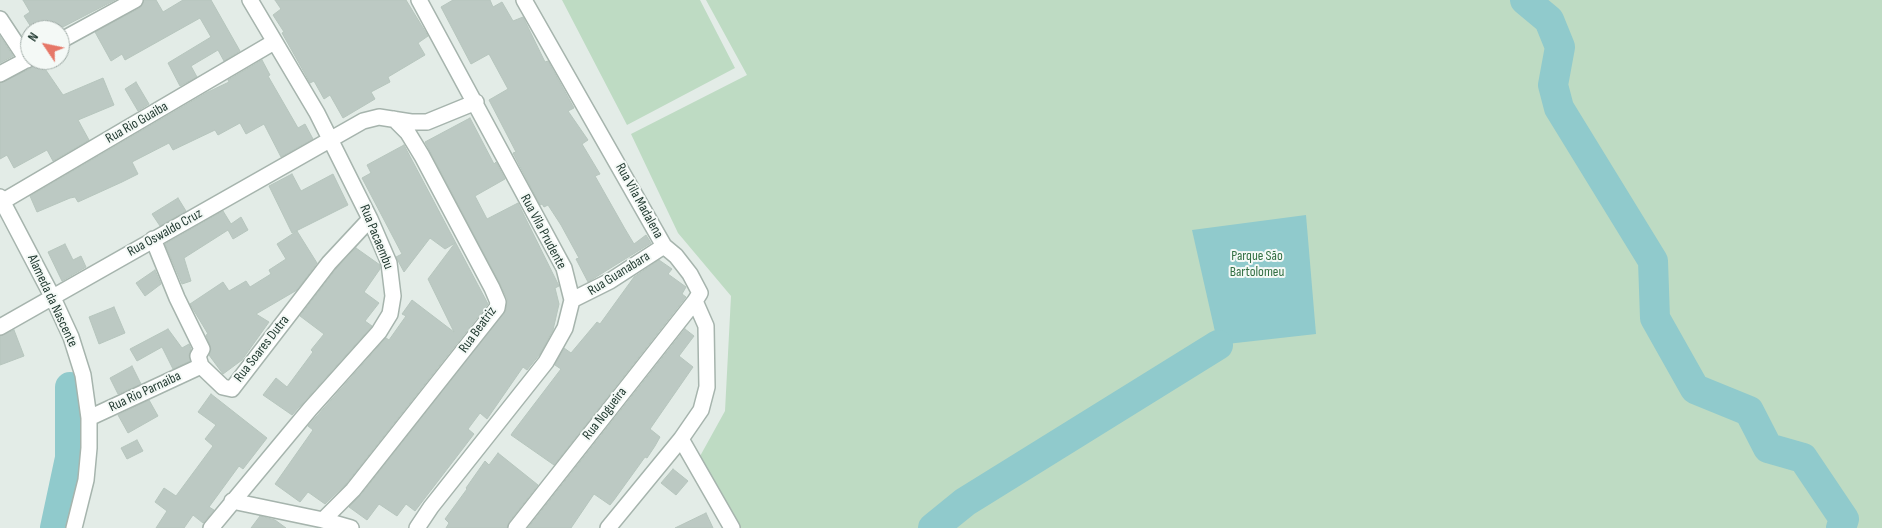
<!DOCTYPE html>
<meta charset="utf-8">
<style>
body{margin:0}
#map{position:relative;width:1882px;height:528px;overflow:hidden;background:#e3ece7;font-family:"Sofia Sans Condensed",sans-serif}
canvas{display:block}
.north{position:absolute;left:20px;top:20px;width:50px;height:50px;box-sizing:border-box;background:#f4f9f6;border:1px solid #a1ada8;border-radius:50%;rotate:304deg;font-size:14px;font-weight:700;line-height:20px;text-align:center;color:#243c33}
.north::after{content:'';display:block;margin:auto;width:18px;height:22px;background:#e67767;clip-path:polygon(50% 0,100% 100%,50% 72%,0 100%)}
</style>
<div id="map">
<canvas width="1882" height="528"></canvas>
<div class="north">N</div>
</div>
<script>
const ctx = document.querySelector('canvas').getContext('2d');
ctx.lineJoin = 'round';
function fill(path, color) {
  ctx.fillStyle = color;
  ctx.fill(path, 'evenodd');
}
function poly(rows) {
  const path = new Path2D();
  for (const r of rows) {
    path.moveTo(r[0], r[1]);
    for (let i = 2; i < r.length; i += 2) path.lineTo(r[i], r[i + 1]);
  }
  return path;
}
function trace(path, color, width, dash) {
  ctx.strokeStyle = color;
  ctx.lineWidth = width;
  ctx.lineCap = dash ? 'butt' : 'round';
  ctx.setLineDash(dash || []);
  ctx.stroke(path);
}
function drawText(font, color, halo, rows, align = 'center') {
  ctx.font = font + ' "Sofia Sans Condensed",sans-serif';
  ctx.lineWidth = 4;
  ctx.setLineDash([]);
  ctx.textBaseline = 'middle';
  ctx.strokeStyle = halo;
  ctx.fillStyle = color;
  for (const [text, x, y, turn = 0] of rows) {
    ctx.save();
    ctx.translate(x, y);
    ctx.rotate((+turn || 0) * Math.PI / 180);
    ctx.textAlign = isNaN(turn) ? turn : align;
    if (halo) ctx.strokeText(text, 0, 0);
    ctx.fillText(text, 0, 0);
    ctx.restore();
  }
}
const green = poly([
 [562,0,700,0,735,68,627,125],
 [706,0,1882,0,1882,528,737,528,699,458,725,411,731,296,678,233,631,134,747,75]
]);
const water = poly([
 [1306,215,1316,334,1218,345,1192,230]
]);
const river = poly([
 [1525,0,1549,20,1560,47,1553,85,1559,108,1653,261,1655,318,1695,389,1749,411,1768,448,1803,458,1844,519,1841,528],
 [55,528,70,458,70,387],
 [933,528,965,502,1218,345]
]);
const building = poly([
 [23,0,115,0,57,30,54,30,49,23,37,30,33,30,24,16,30,12,23,0],
 [144,0,156,0,163,12,183,0,211,0,240,51,224,61,218,50,191,66,197,77,180,86,168,63,211,37,200,18,125,60,122,54,111,61,95,32,140,8,144,0],
 [275,0,406,0,428,36,418,43,425,55,388,77,390,82,371,92,375,99,343,118,330,95,324,99,314,81,310,83,304,72,282,33,284,32,273,15,281,9,275,0],
 [453,0,490,0,493,7,502,2,513,21,523,17,545,62,548,61,574,108,568,111,588,140,582,144,600,174,595,176,625,229,634,244,646,235,651,243,588,282,576,259,579,258,561,225,548,205,544,207,542,204,540,205,513,153,516,152,489,100,508,89,489,54,471,64,441,7,453,0],
 [0,36,13,56,0,63,0,36],
 [39,60,63,95,103,78,114,105,78,120,89,140,53,161,47,150,14,168,7,155,0,159,0,83,32,68,39,60],
 [262,60,270,75,268,76,298,128,305,124,313,139,281,157,264,124,246,134,240,123,218,135,215,130,173,150,169,143,132,162,138,174,122,182,78,202,75,197,70,198,37,212,30,196,206,93,229,82,228,80,262,60],
 [136,82,149,104,138,111,125,89,136,82],
 [470,118,494,164,496,162,505,179,475,196,487,219,518,203,559,286,555,288,559,304,553,330,540,354,527,370,523,367,487,419,480,413,468,429,474,434,415,511,406,504,397,516,379,504,367,520,349,507,360,496,506,310,507,299,500,284,425,142,470,118],
 [404,145,488,304,346,484,325,504,308,492,300,502,275,484,313,430,308,426,386,338,389,340,406,316,402,314,412,300,454,332,428,279,455,243,445,249,430,238,404,272,396,257,402,254,362,178,371,173,367,165,404,145],
 [292,174,301,191,333,174,348,205,292,233,269,186,292,174],
 [178,198,186,211,160,226,152,214,178,198],
 [223,211,231,224,241,217,248,230,233,239,228,230,184,258,191,281,182,284,165,244,223,211],
 [297,231,317,263,297,290,256,314,269,322,242,360,223,374,209,355,211,349,206,335,208,334,190,304,223,282,229,291,246,281,250,287,271,274,269,270,286,259,277,244,297,231],
 [65,244,73,260,81,256,86,267,62,281,48,252,65,244],
 [356,248,380,265,380,269,364,292,379,303,365,321,372,326,292,415,263,395,276,378,287,387,313,352,311,350,324,334,300,316,336,269,356,248],
 [659,260,672,269,668,274,686,287,682,294,686,297,554,465,511,435,513,432,561,369,555,365,564,348,571,353,597,322,600,324,634,277,659,260],
 [155,270,161,284,145,296,136,283,155,270],
 [114,307,125,333,99,344,89,317,114,307],
 [168,329,182,348,189,344,191,349,189,355,190,361,173,369,162,347,137,361,130,349,168,329],
 [685,329,694,336,679,356,693,367,650,429,660,437,655,446,647,458,645,457,614,500,610,505,594,494,571,528,528,528,685,329],
 [14,330,24,356,0,365,0,336,14,330],
 [132,366,141,384,118,394,110,378,132,366],
 [211,394,267,438,243,469,239,466,209,507,214,510,203,523,193,515,184,528,156,528,167,511,155,502,164,488,176,496,213,446,205,439,216,425,198,412,211,394],
 [149,400,158,416,128,433,118,415,149,400],
 [137,440,143,451,127,459,121,448,137,440],
 [498,453,538,485,509,522,507,528,446,528,449,523,445,519,467,489,466,488,485,461,489,465,498,453],
 [673,469,688,481,676,495,661,483,673,469],
 [706,513,713,528,675,528,706,513],
 [260,516,275,520,286,528,251,528,260,516]
]);
const minor = poly([
 [524,0,664,246,676,256,690,274,700,293,695,301,706,326,707,387,701,410,681,439,608,528],
 [0,19,27,60],
 [60,41,135,0],
 [0,74,30,58],
 [0,197,53,298,71,337,83,375,89,418,89,448,86,480,74,528],
 [0,203,274,42],
 [153,239,177,298,202,349,198,356,201,366,223,387,232,389,329,263,370,219],
 [572,300,610,281,664,246],
 [0,327,363,121,379,117,411,122,427,122,476,102],
 [89,418,201,366],
 [681,439,732,528],
 [232,501,323,520,351,528],
 [323,520,353,490,497,308,498,302,492,288,422,156,408,133,394,119],
 [211,528,310,409,379,332,390,314,393,296,389,263,370,219,317,113,250,0],
 [417,528,431,507,546,362,565,328,572,300,564,268,419,0],
 [516,528,695,301]
]);
const streetNames = [
 ["Rua Rio Guaiba",137,123,-30],
 ["Rua Vila Madalena",639,201,61],
 ["Rua Vila Prudente",543,232,62],
 ["Rua Oswaldo Cruz",165,233,-29],
 ["Rua Pacaembu",376,237,68],
 ["Rua Guanabara",619,274,-32],
 ["Alameda da Nascente",52,301,65],
 ["Rua Beatriz",478,330,-54],
 ["Rua Soares Dutra",262,349,-52],
 ["Rua Rio Parnaiba",145,392,-25],
 ["Rua Nogueira",605,414,-52]
];
const parkNames = [
 ["Parque São",1257,256],
 ["Bartolomeu",1257,272]
];
fill(green, '#bedbc3');
fill(water, '#90cacc');
trace(river, '#90cacc', 30);
fill(building, '#bcc9c3');
trace(building, '#b6c5bd', 1);
trace(minor, '#a6b4ad', 18);
trace(minor, '#fff', 15);
drawText('14px', '#243c33', '#f4f9f6', streetNames);
drawText('14px', '#326f42', '#f4f9f6', parkNames);
</script>
